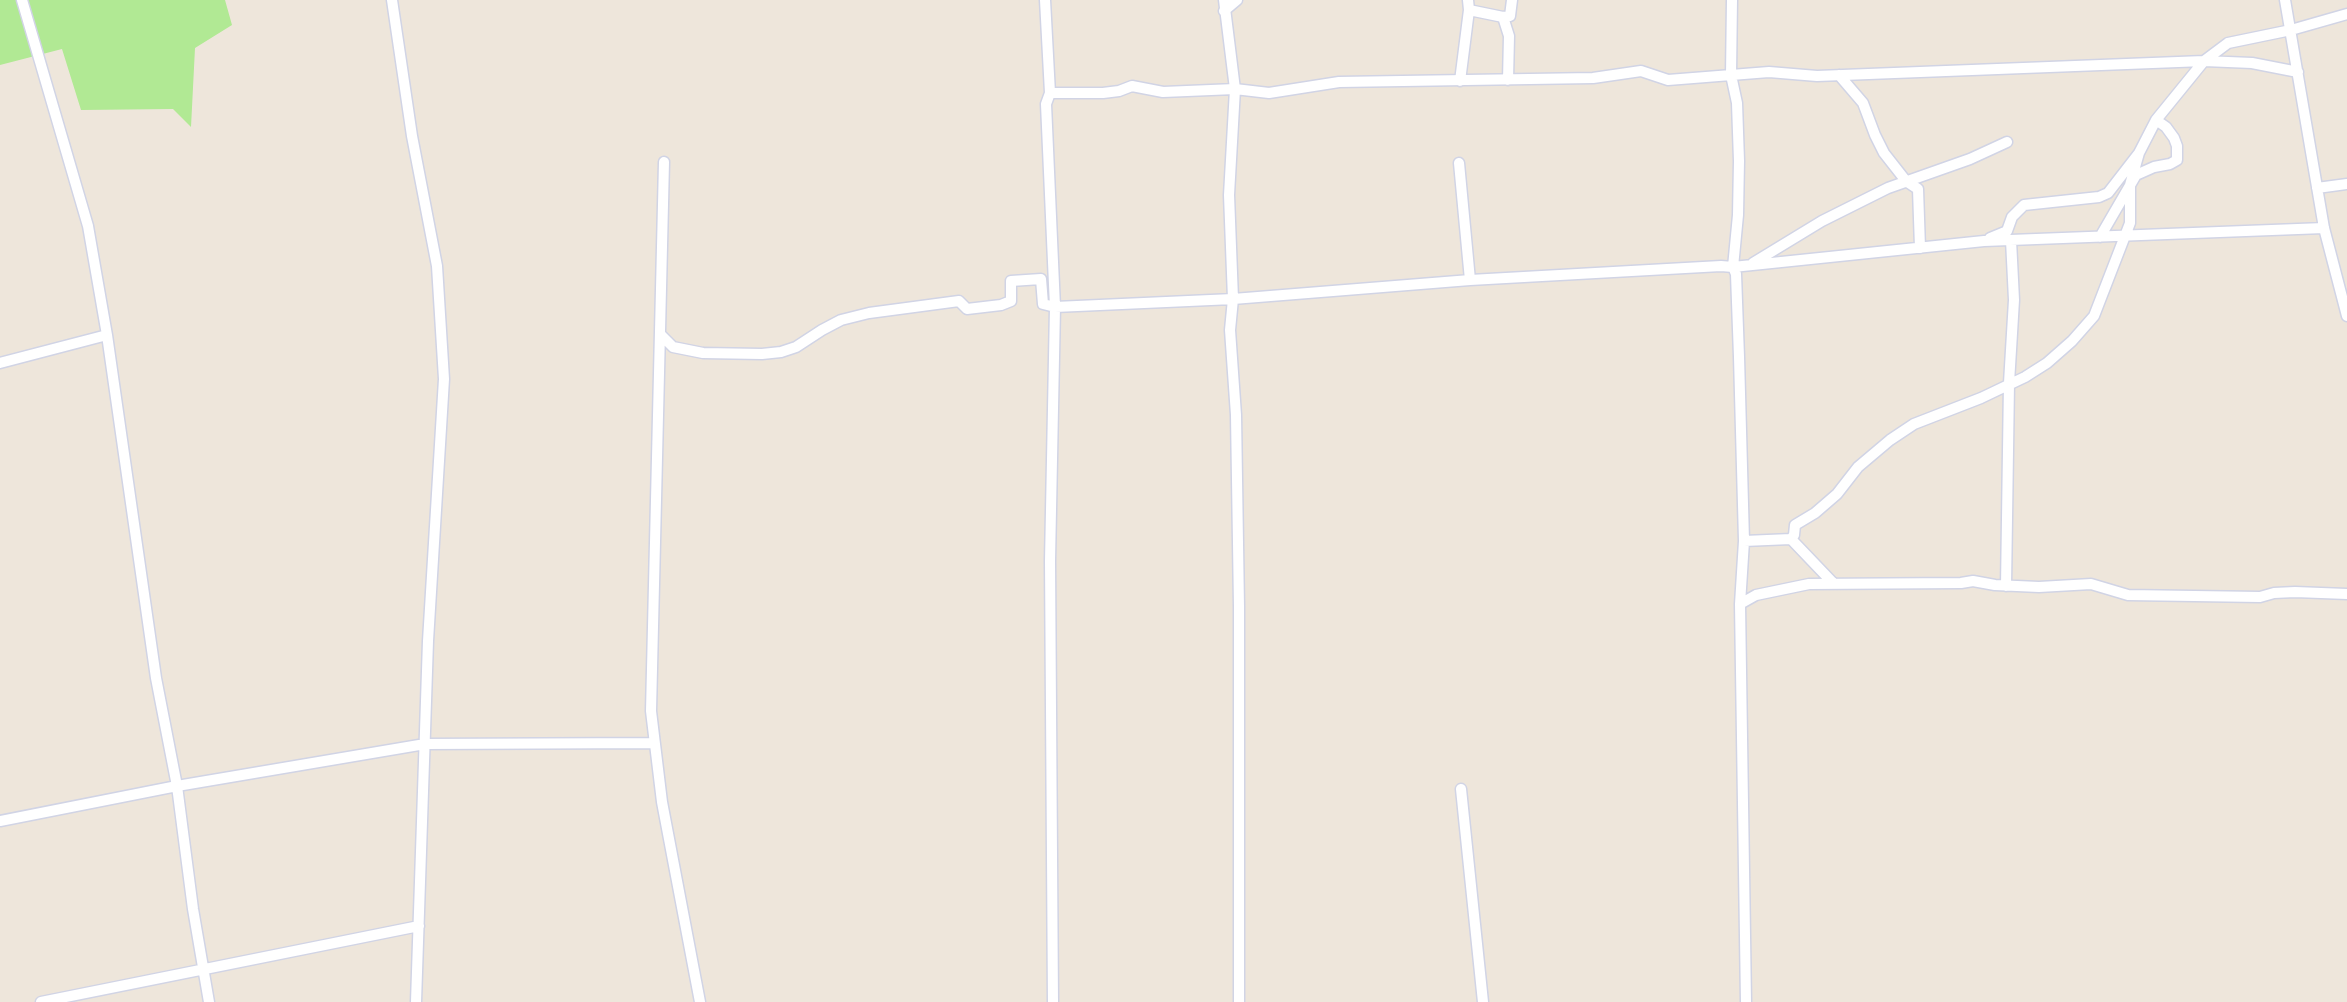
<!DOCTYPE html>
<style>
body{margin:0}
canvas{display:block;background:#eee6db}
</style>
<canvas width="2347" height="1002"></canvas>
<script>
const ctx = document.querySelector('canvas').getContext('2d');
ctx.lineJoin = 'round';
function fill(path, color) {
  ctx.fillStyle = color;
  ctx.fill(path, 'evenodd');
}
function poly(rows) {
  const path = new Path2D();
  for (const r of rows) {
    path.moveTo(r[0], r[1]);
    for (let i = 2; i < r.length; i += 2) path.lineTo(r[i], r[i + 1]);
  }
  return path;
}
function trace(path, color, width, dash) {
  ctx.strokeStyle = color;
  ctx.lineWidth = width;
  ctx.lineCap = dash ? 'butt' : 'round';
  ctx.setLineDash(dash || []);
  ctx.stroke(path);
}
const green = poly([
 [0,0,225,0,232,25,195,48,191,127,173,109,81,110,62,49,0,65]
]);
const street = poly([
 [22,0,88,226,107,335,156,678,177,786,193,909,209,1002],
 [392,0,412,136,437,266,444,379,428,641,416,1002],
 [1045,0,1050,93],
 [1732,0,1731,75,1737,103,1739,161,1738,215,1733,267,1984,241,2324,228],
 [2285,0,2324,228,2347,316],
 [1469,10,1503,17],
 [1224,11,1237,0],
 [1839,75,1863,103,1875,135,1884,153,1906,181,1918,189,1920,248],
 [1508,80,1509,36,1503,17,1510,16,1512,0],
 [1460,81,1469,10,1468,0],
 [664,162,651,711,662,802,700,1002],
 [1459,163,1470,280],
 [2317,188,2347,184],
 [2100,237,2136,175,2154,167,2170,164,2177,160,2177,146,2174,138,2166,127,2156,120],
 [1990,238,2007,231,2012,217,2024,205,2099,197,2108,193,2139,153,2156,120,2204,61,2228,43,2291,30,2347,14],
 [1753,263,1822,221,1888,188,1970,159,2007,142],
 [660,334,673,347,703,353,762,354,781,352,796,347,822,330,841,320,869,313,959,301,967,309,1001,305,1011,301,1011,281,1041,279,1043,304,1055,307,1233,299,1229,195,1235,89,1224,0],
 [0,363,107,335],
 [1791,539,1834,584],
 [1744,541,1791,539,1794,535,1795,525,1815,513,1837,494,1858,467,1890,440,1914,424,1981,398,2025,377,2047,363,2072,341,2094,316,2130,223,2130,185,2139,153],
 [2006,586,2009,383,2014,300,2011,240],
 [1740,604,1756,595,1809,584,1961,583,1973,581,1995,585,2039,587,2091,584,2128,595,2260,597,2274,593,2295,592,2347,594],
 [1461,789,1483,1002],
 [0,821,177,786,425,744,654,743],
 [41,1002,419,926],
 [1053,1002,1050,561,1055,307,1046,104,1050,93,1103,93,1119,91,1132,86,1163,92,1235,89,1269,93,1339,82,1593,78,1641,71,1668,80,1769,72,1817,76,2204,61,2252,63,2298,72],
 [1239,1002,1239,607,1236,415,1230,330,1233,299,1470,280,1721,266,1733,267,1736,274,1739,357,1744,541,1740,604,1746,1002]
]);
fill(green, '#b1e994');
trace(street, '#d1d4e5', 13);
trace(street, '#fff', 10);
</script>
